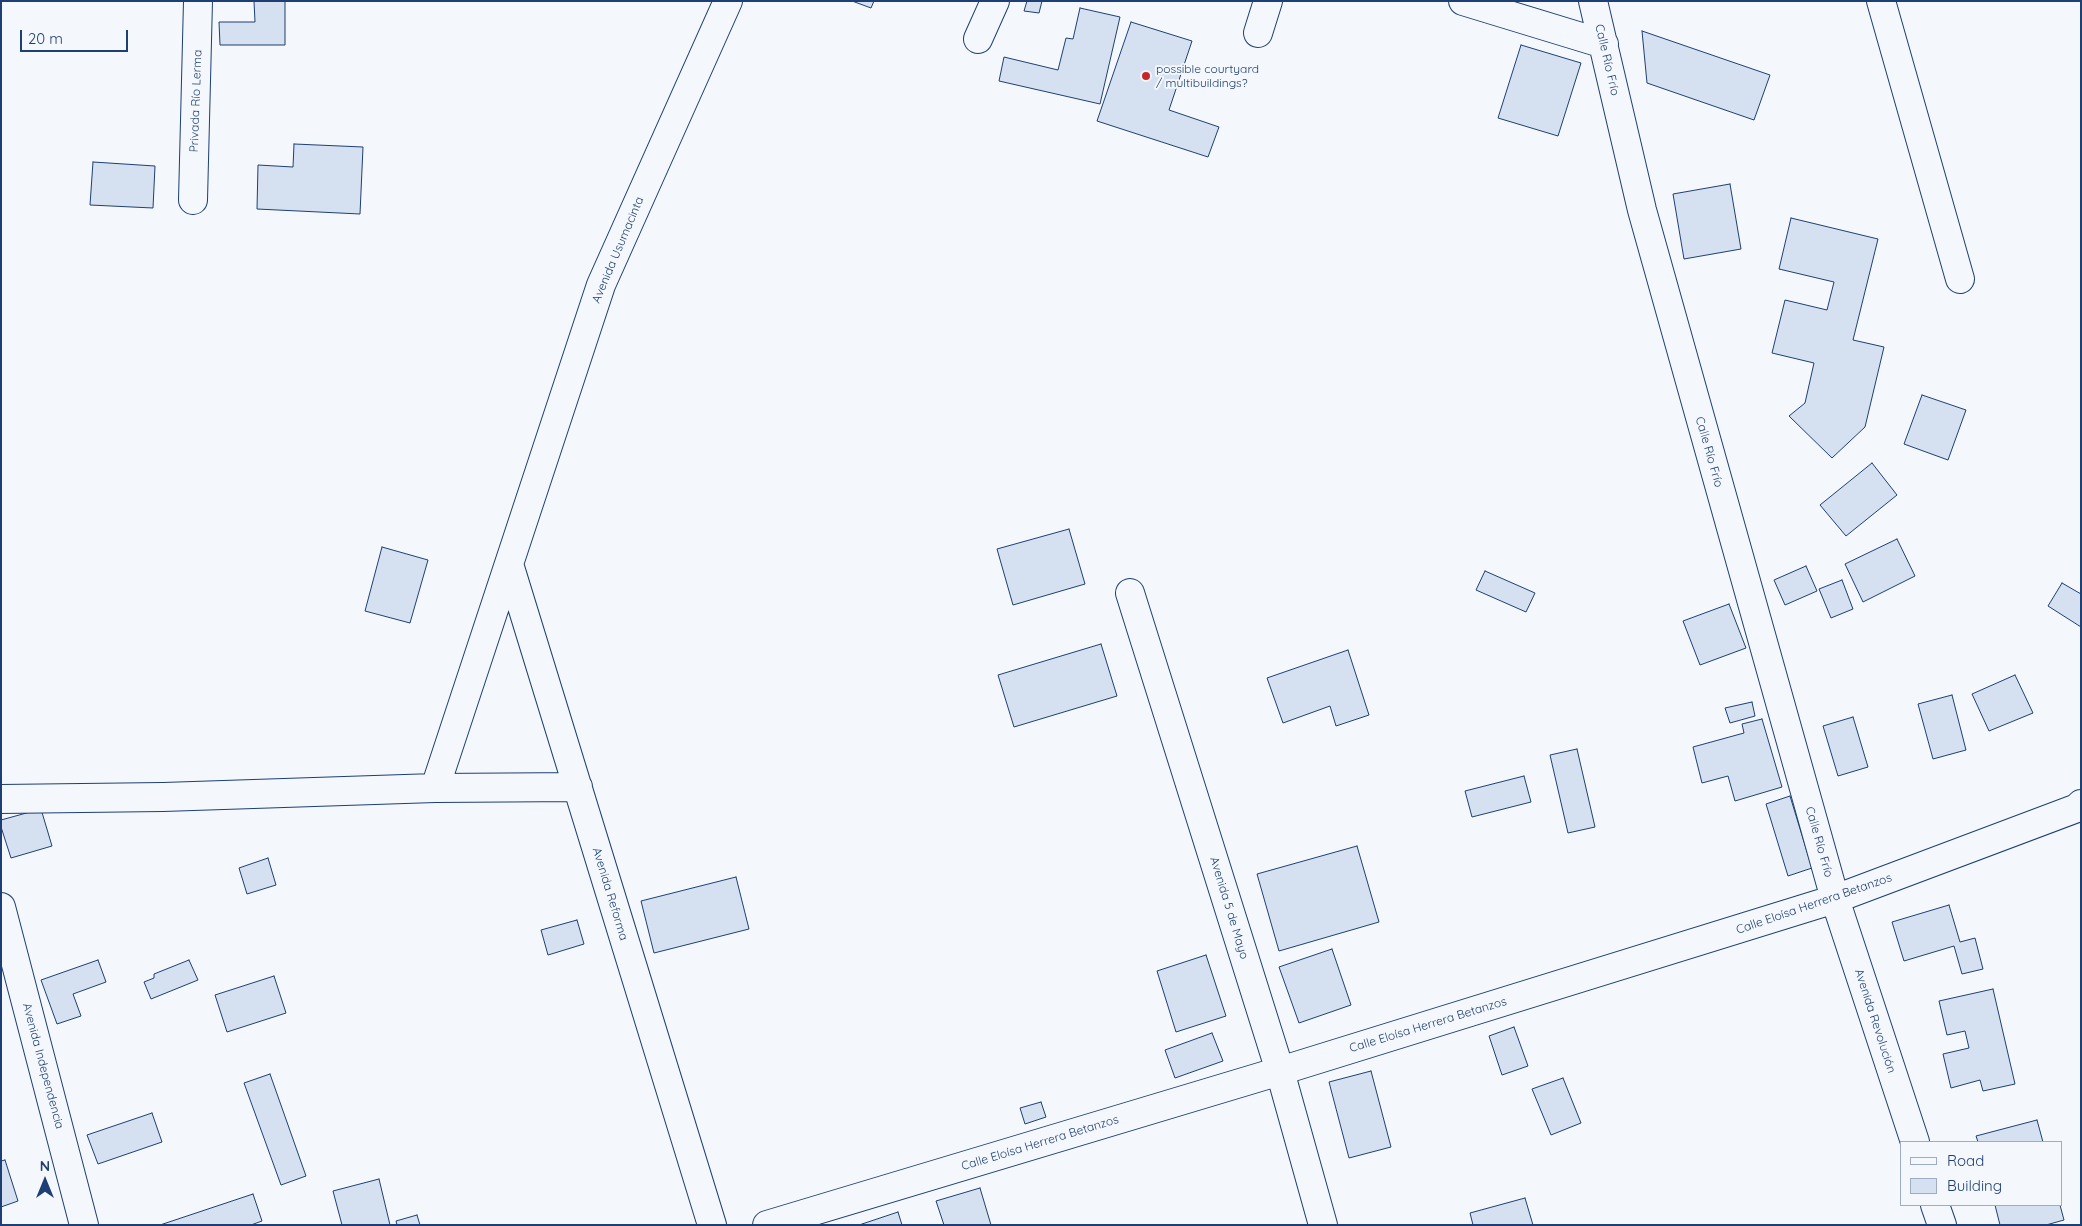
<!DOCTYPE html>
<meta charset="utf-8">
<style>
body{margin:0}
#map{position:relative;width:2082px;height:1226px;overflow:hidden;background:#f4f7fb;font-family:Quicksand,sans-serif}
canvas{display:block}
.frame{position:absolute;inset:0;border:2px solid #1d3f73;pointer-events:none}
.legend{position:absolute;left:1900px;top:1141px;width:162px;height:65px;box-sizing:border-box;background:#f4f7fb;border:1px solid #9eadc5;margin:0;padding:6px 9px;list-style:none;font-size:15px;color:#1d3f73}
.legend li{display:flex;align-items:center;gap:10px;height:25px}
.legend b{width:25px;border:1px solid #9eadc5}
.north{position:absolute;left:20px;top:1156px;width:50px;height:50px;-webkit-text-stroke:4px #f4f7fb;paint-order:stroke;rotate:0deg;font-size:14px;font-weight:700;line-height:20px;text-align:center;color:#1d3f73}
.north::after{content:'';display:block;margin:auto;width:18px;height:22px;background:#1d3f73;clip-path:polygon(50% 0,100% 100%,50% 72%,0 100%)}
.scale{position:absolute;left:20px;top:30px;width:108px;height:22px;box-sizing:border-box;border:2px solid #1d3f73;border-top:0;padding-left:6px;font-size:15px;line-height:18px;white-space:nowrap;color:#1d3f73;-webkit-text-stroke:4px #f4f7fb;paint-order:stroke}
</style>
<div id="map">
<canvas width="2082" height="1226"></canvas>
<div class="frame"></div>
<ul class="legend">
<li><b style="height:6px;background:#f4f7fb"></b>Road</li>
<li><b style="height:14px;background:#d5e0f0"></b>Building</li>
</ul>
<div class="north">N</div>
<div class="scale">20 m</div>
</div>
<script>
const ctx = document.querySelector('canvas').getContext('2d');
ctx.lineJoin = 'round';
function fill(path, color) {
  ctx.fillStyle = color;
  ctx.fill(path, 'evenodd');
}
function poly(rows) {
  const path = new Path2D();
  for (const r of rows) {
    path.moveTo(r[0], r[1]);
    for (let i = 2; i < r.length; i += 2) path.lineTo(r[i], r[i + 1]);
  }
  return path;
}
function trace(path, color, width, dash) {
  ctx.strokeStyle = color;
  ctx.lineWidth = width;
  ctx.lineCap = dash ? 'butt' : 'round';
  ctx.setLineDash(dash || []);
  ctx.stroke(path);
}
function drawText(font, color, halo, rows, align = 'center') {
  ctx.font = font + ' Quicksand,sans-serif';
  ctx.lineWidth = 4;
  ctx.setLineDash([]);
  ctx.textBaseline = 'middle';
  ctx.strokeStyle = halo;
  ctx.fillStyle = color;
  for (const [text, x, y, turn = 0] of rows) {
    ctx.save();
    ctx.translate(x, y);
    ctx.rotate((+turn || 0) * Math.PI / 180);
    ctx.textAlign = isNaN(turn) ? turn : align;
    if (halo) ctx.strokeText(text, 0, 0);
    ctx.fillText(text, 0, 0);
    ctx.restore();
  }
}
const building = poly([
 [254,1,285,1,285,45,220,45,219,22,255,22,254,1],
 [852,1,874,1,871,8,852,1],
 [1027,1,1042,1,1039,13,1024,11,1027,1],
 [1080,8,1120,17,1100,104,999,81,1004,57,1058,70,1066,38,1073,39,1080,8],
 [1131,22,1192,41,1169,110,1219,127,1208,157,1097,121,1131,22],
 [1642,31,1770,75,1754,120,1647,83,1642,31],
 [1521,45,1581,63,1558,136,1498,118,1521,45],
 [294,144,363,147,360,214,257,209,258,165,293,167,294,144],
 [93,162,155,166,153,208,90,205,93,162],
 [1730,184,1741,249,1684,259,1673,194,1730,184],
 [1791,218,1878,239,1853,340,1884,347,1865,427,1832,458,1789,416,1805,403,1814,363,1772,353,1785,300,1827,310,1834,282,1779,269,1791,218],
 [1922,395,1966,410,1948,460,1904,444,1922,395],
 [1872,463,1897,495,1846,536,1820,505,1872,463],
 [1069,529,1085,584,1013,605,997,549,1069,529],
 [1897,539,1915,576,1863,602,1845,564,1897,539],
 [382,547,428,560,410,623,365,611,382,547],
 [1806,566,1817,591,1785,605,1774,580,1806,566],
 [1485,571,1535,593,1526,612,1476,590,1485,571],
 [1842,580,1853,609,1831,618,1819,589,1842,580],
 [2062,583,2081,594,2081,627,2048,606,2062,583],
 [1729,604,1746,648,1700,665,1683,621,1729,604],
 [1101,644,1117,696,1014,727,998,675,1101,644],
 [1348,650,1369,715,1336,726,1330,706,1283,723,1267,678,1348,650],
 [2015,675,2033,713,1989,731,1972,694,2015,675],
 [1952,695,1966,750,1933,759,1918,704,1952,695],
 [1752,702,1755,716,1730,723,1725,708,1752,702],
 [1853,717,1868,767,1838,776,1823,726,1853,717],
 [1762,719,1782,787,1735,801,1728,776,1702,783,1693,747,1744,733,1742,724,1762,719],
 [1577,749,1595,827,1568,833,1550,755,1577,749],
 [1524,776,1531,802,1472,817,1465,791,1524,776],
 [1790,796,1812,868,1788,876,1766,804,1790,796],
 [41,809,52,846,11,858,1,827,1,820,41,809],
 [1357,846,1379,922,1279,951,1257,874,1357,846],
 [268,858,276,885,247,894,239,868,268,858],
 [736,877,749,929,654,953,641,901,736,877],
 [1949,905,1960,942,1975,938,1983,969,1962,974,1954,946,1904,961,1892,922,1949,905],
 [577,920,584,944,548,955,541,930,577,920],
 [1332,949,1351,1005,1299,1023,1279,967,1332,949],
 [1206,955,1226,1016,1176,1032,1157,971,1206,955],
 [98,960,106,982,73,994,81,1016,57,1024,41,980,98,960],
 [189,960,198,980,151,999,144,982,154,978,154,974,189,960],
 [274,976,286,1013,227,1032,215,995,274,976],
 [1993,989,2015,1084,1983,1091,1980,1080,1951,1088,1943,1054,1969,1048,1965,1031,1947,1035,1939,1001,1993,989],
 [1514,1027,1528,1066,1502,1075,1489,1036,1514,1027],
 [1212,1033,1223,1061,1175,1078,1165,1050,1212,1033],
 [1371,1071,1391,1147,1349,1158,1329,1082,1371,1071],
 [270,1074,306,1176,281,1185,244,1083,270,1074],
 [1563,1078,1581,1123,1551,1135,1532,1089,1563,1078],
 [1041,1102,1046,1117,1025,1124,1020,1108,1041,1102],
 [152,1113,162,1142,98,1164,87,1135,152,1113],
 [2037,1120,2043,1142,1978,1142,1976,1136,2037,1120],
 [5,1160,18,1201,1,1207,1,1161,5,1160],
 [379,1179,390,1225,342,1225,333,1191,379,1179],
 [980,1188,991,1225,944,1225,936,1201,980,1188],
 [253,1194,262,1221,251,1225,160,1225,253,1194],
 [1525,1198,1533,1225,1473,1225,1470,1213,1525,1198],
 [1995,1205,2060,1205,2064,1220,2046,1225,2000,1225,1995,1205],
 [898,1212,902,1225,859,1225,898,1212],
 [417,1215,420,1225,397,1225,396,1221,417,1215]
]);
const minor = poly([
 [1463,1,1604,44],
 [1593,1,1642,210,1835,899,1915,1142],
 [1881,1,1960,279],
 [1258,33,1268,1],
 [978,39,995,1],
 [193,200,198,1],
 [509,564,712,1225],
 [1130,593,1280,1071,1323,1225],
 [435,788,578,787],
 [1,799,163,797,435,788,601,285,728,1],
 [1,907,84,1225],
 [1935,1205,1942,1225],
 [767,1225,1280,1071,1835,899,2077,808,2081,804]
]);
const markers = [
 [1146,76,5,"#c62828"]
];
const streetNames = [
 ["Calle Río Frío",1607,60,77],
 ["Privada Río Lerma",196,101,-88],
 ["Avenida Usumacinta",618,250,-67],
 ["Calle Río Frío",1709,452,74],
 ["Calle Río Frío",1819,842,74],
 ["Avenida Reforma",610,894,73],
 ["Calle Eloísa Herrera Betanzos",1814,904,-19],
 ["Avenida 5 de Mayo",1229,908,73],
 ["Avenida Revolución",1875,1021,72],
 ["Calle Eloísa Herrera Betanzos",1428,1025,-17],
 ["Avenida Independencia",43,1066,75],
 ["Calle Eloísa Herrera Betanzos",1040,1143,-17]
];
const poiNames = [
 ["possible courtyard",1156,69],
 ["/ multibuildings?",1156,83]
];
fill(building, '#d5e0f0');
trace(building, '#1d3f73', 1);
trace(minor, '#1d3f73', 30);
trace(minor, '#f4f7fb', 28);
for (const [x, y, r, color] of markers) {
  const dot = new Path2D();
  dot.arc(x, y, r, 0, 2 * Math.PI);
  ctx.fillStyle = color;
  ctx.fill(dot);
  trace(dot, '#f4f7fb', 2);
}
drawText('12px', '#1d3f73', '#f4f7fb', streetNames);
drawText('12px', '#1d3f73', '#f4f7fb', poiNames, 'left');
</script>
